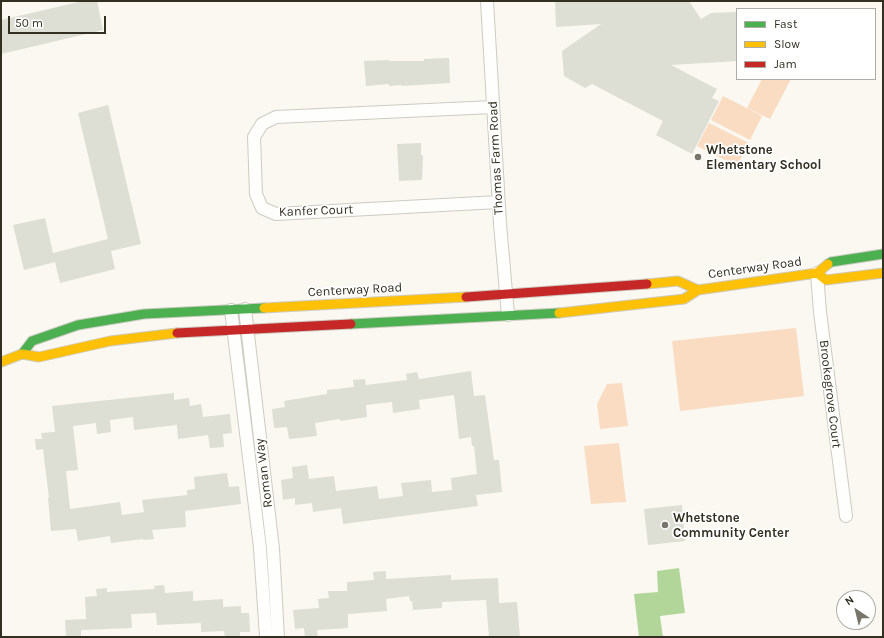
<!DOCTYPE html>
<style>
body{margin:0}
#map{position:relative;width:884px;height:638px;overflow:hidden;background:#faf8f1;font-family:Karla,sans-serif}
canvas{display:block}
.frame{position:absolute;inset:0;border:2px solid #332f21;pointer-events:none}
.legend{position:absolute;left:736px;top:8px;width:140px;height:72px;box-sizing:border-box;background:#fff;border:1px solid #adaca6;margin:0;padding:5px 7px;list-style:none;font-size:12px;color:#332f21}
.legend li{display:flex;align-items:center;gap:8px;height:20px}
.legend b{width:20px;border:1px solid #adaca6}
.north{position:absolute;left:836px;top:590px;width:40px;height:40px;box-sizing:border-box;background:#fff;border:1px solid #adaca6;border-radius:50%;rotate:325deg;font-size:11px;font-weight:700;line-height:16px;text-align:center;color:#332f21}
.north::after{content:'';display:block;margin:auto;width:14px;height:18px;background:#79756a;clip-path:polygon(50% 0,100% 100%,50% 72%,0 100%)}
.scale{position:absolute;left:8px;top:16px;width:98px;height:18px;box-sizing:border-box;border:2px solid #332f21;border-top:0;padding-left:5px;font-size:12px;line-height:14px;white-space:nowrap;color:#332f21;-webkit-text-stroke:3px #fff;paint-order:stroke}
</style>
<div id="map">
<canvas width="884" height="638"></canvas>
<div class="frame"></div>
<ul class="legend">
<li><b style="height:5px;background:#4caf50"></b>Fast</li>
<li><b style="height:5px;background:#ffc107"></b>Slow</li>
<li><b style="height:5px;background:#c62828"></b>Jam</li>
</ul>
<div class="north">N</div>
<div class="scale">50 m</div>
</div>
<script>
const ctx = document.querySelector('canvas').getContext('2d');
ctx.lineJoin = 'round';
function fill(path, color) {
  ctx.fillStyle = color;
  ctx.fill(path, 'evenodd');
}
function poly(rows) {
  const path = new Path2D();
  for (const r of rows) {
    path.moveTo(r[0], r[1]);
    for (let i = 2; i < r.length; i += 2) path.lineTo(r[i], r[i + 1]);
  }
  return path;
}
function trace(path, color, width, dash) {
  ctx.strokeStyle = color;
  ctx.lineWidth = width;
  ctx.lineCap = dash ? 'butt' : 'round';
  ctx.setLineDash(dash || []);
  ctx.stroke(path);
}
function drawText(font, color, halo, rows, align = 'center') {
  ctx.font = font + ' Karla,sans-serif';
  ctx.lineWidth = 3.5;
  ctx.setLineDash([]);
  ctx.textBaseline = 'middle';
  ctx.strokeStyle = halo;
  ctx.fillStyle = color;
  for (const [text, x, y, turn = 0] of rows) {
    ctx.save();
    ctx.translate(x, y);
    ctx.rotate((+turn || 0) * Math.PI / 180);
    ctx.textAlign = isNaN(turn) ? turn : align;
    if (halo) ctx.strokeText(text, 0, 0);
    ctx.fillText(text, 0, 0);
    ctx.restore();
  }
}
const green = poly([
 [762,79,791,79,770,119,747,108],
 [723,96,762,116,750,140,711,120],
 [709,123,749,143,737,166,697,146],
 [796,328,804,396,680,411,672,341],
 [622,383,628,426,600,429,597,404,607,384],
 [619,443,626,502,591,504,584,446]
]);
const water = poly([
 [679,568,685,613,660,616,663,637,639,637,634,594,658,592,657,571]
]);
const building = poly([
 [83,1,97,1,103,30,1,54,1,20],
 [555,1,689,1,701,19,711,13,737,12,737,61,671,65,717,89,712,98,719,101,692,154,656,135,663,121,592,84,585,88,564,76,562,51,601,24,556,27],
 [449,58,450,83,401,86,402,85,389,86,389,84,366,86,364,61,389,60,389,61,424,61,424,59],
 [108,105,141,244,111,251,115,269,60,283,55,262,24,270,13,225,45,218,53,253,108,239,78,113],
 [421,143,421,155,423,155,422,180,399,181,397,144],
 [471,371,474,396,485,395,494,460,499,460,502,492,476,495,478,506,343,524,341,508,313,512,312,503,295,505,295,498,283,500,281,480,293,478,292,467,307,465,309,479,334,476,336,491,377,486,379,499,403,496,401,483,431,480,432,492,452,490,451,478,477,474,474,446,472,446,471,437,459,439,454,395,419,400,420,409,393,413,392,402,366,405,367,417,340,421,340,419,315,423,317,436,289,439,287,427,274,428,272,409,285,407,284,401,327,394,327,390,354,387,353,380,365,379,366,385,407,380,406,374,417,372,419,379],
 [174,393,174,400,189,398,190,406,201,404,203,417,230,414,232,433,223,434,224,447,210,448,208,435,178,439,177,425,134,430,133,417,110,420,111,432,97,434,96,423,73,426,78,470,66,471,70,509,120,502,122,515,144,512,142,500,187,495,187,490,195,489,194,477,227,473,229,487,239,486,241,504,185,511,186,527,152,530,154,539,143,540,143,539,111,543,110,536,78,541,76,529,51,531,48,498,49,498,43,449,36,450,35,439,42,439,41,433,55,432,52,406],
 [682,505,685,541,648,545,644,509],
 [386,571,386,579,451,575,451,580,498,578,499,603,517,602,520,637,489,637,486,600,442,602,442,608,413,610,412,601,410,601,409,596,386,599,387,611,348,614,348,628,317,630,318,637,305,637,304,628,295,629,293,610,319,608,318,599,329,598,328,591,347,591,347,582,374,580,373,572],
 [164,585,165,593,193,591,193,601,223,599,223,607,241,606,241,613,249,613,250,632,240,632,240,637,225,637,224,631,201,632,201,623,157,625,156,613,131,614,132,628,81,630,81,637,66,637,65,620,86,619,85,597,97,596,96,589,107,588,107,592,155,589,154,586]
]);
const street = poly([
 [487,1,500,224,508,315],
 [493,107,276,117,262,124,254,137,256,194,262,208,276,214,498,202],
 [817,273,820,312,846,516],
 [245,309,273,549,278,637],
 [231,310,260,548,266,637]
]);
const fast = poly([
 [828,264,831,262,883,254],
 [351,324,559,313],
 [22,354,32,341,78,325,144,314,264,308]
]);
const slow = poly([
 [817,273,826,280,883,273],
 [647,284,678,281,698,290],
 [264,308,466,297],
 [559,313,684,299,698,290,817,273,828,264],
 [1,362,22,354,39,357,110,341,177,333]
]);
const jam = poly([
 [466,297,647,284],
 [177,333,351,324]
]);
const markers = [
 [698,157,4,"#79756a"],
 [665,525,4,"#79756a"]
];
const poiNames = [
 ["Whetstone",706,150],
 ["Elementary School",706,165],
 ["Whetstone",673,518],
 ["Community Center",673,533]
];
const streetNames = [
 ["Thomas Farm Road",496,158,-93],
 ["Kanfer Court",316,211,-2],
 ["Centerway Road",755,268,-8],
 ["Centerway Road",355,290,-3],
 ["Brookegrove Court",830,394,83],
 ["Roman Way",264,473,-97]
];
fill(green, '#fadcc2');
fill(water, '#b2d699');
fill(building, '#ddded4');
trace(street, '#cdcbc2', 14);
trace(fast, '#cdcbc2', 11);
trace(slow, '#cdcbc2', 11);
trace(jam, '#cdcbc2', 11);
trace(street, '#fefefd', 12);
trace(fast, '#4caf50', 9);
trace(slow, '#ffc107', 9);
trace(jam, '#c62828', 9);
for (const [x, y, r, color] of markers) {
  const dot = new Path2D();
  dot.arc(x, y, r, 0, 2 * Math.PI);
  ctx.fillStyle = color;
  ctx.fill(dot);
  trace(dot, '#fff', 1.5);
}
drawText('bold 13px', '#332f21', '#fff', poiNames, 'left');
drawText('13px', '#332f21', '#fff', streetNames);
</script>
